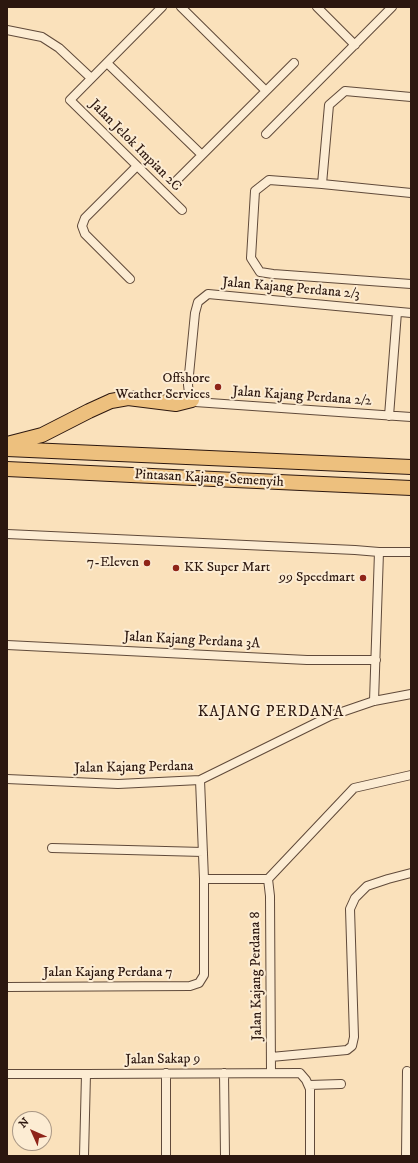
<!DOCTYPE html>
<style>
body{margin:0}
#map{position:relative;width:418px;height:1163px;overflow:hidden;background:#fae1bb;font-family:"IM FELL DW Pica",serif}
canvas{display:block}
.frame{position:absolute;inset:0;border:8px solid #2c170f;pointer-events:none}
.north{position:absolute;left:12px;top:1111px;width:40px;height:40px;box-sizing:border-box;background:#fcecd3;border:1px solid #a99785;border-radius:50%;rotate:315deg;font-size:11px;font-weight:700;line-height:16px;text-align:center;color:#2c170f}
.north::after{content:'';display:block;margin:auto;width:14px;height:18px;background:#8f2418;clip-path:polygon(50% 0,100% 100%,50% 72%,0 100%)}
</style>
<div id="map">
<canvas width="418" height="1163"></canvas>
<div class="frame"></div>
<div class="north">N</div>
</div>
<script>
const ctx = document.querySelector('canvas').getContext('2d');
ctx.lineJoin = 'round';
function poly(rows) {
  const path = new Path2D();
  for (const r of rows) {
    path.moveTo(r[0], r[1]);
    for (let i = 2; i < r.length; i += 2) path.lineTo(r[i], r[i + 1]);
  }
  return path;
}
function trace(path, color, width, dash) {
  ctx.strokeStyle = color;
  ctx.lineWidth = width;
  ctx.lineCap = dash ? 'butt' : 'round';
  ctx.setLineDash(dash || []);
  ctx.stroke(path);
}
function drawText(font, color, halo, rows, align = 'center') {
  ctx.font = font + ' "IM FELL DW Pica",serif';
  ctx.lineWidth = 4;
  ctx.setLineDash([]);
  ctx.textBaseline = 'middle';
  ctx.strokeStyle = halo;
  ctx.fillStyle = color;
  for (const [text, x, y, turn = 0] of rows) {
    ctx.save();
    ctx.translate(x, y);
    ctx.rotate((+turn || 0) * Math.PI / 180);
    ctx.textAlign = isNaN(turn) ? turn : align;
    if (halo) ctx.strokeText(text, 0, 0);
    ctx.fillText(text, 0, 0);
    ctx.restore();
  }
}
const street = poly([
 [162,7,70,100,182,210],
 [181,7,266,91],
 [317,7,355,45],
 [7,30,42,37,59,48,91,78],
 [107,63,202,155],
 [266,134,392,7],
 [177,180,294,63],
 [322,184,329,105,345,91,411,97],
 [411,193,322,184,269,180,255,191,251,258,260,272,273,274,411,284],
 [130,279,85,234,82,226,85,218,137,166],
 [411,313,208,294,198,302,195,313,188,385,189,393,192,400,195,402,411,417],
 [389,416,397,312],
 [7,534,355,550,379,552,411,552],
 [7,645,307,660,376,660],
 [374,701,379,552],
 [7,779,118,784,200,780,330,716,374,701,411,694],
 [52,848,203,852],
 [204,879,268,879],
 [7,987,190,986,199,983,204,975,204,879,200,780],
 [271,1057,347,1050,352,1046,354,1037,350,909,355,898,367,886,388,879,411,873],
 [166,1073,166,1156],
 [224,1073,225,1156],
 [271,1073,270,896,268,879,354,788,411,775],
 [7,1074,86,1074,300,1073,306,1080,310,1089,310,1156],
 [309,1085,341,1084],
 [84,1156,86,1074],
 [406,1156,407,1071]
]);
const highway = poly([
 [7,444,42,435,89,411,111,401,128,398,176,404,192,400],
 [7,449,411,467],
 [7,469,235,480,411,488]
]);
const markers = [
 [218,387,4,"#8f2418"],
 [147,563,4,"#8f2418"],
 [176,568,4,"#8f2418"],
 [363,578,4,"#8f2418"]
];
const streetNames = [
 ["Jalan Jelok Impian 2C",135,146,45],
 ["Jalan Kajang Perdana 2/3",291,289,5],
 ["Jalan Kajang Perdana 2/2",302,397,4],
 ["Pintasan Kajang-Semenyih",209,479,3],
 ["Jalan Kajang Perdana 3A",192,641,3],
 ["Jalan Kajang Perdana",134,768,-1],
 ["Jalan Kajang Perdana 7",108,973],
 ["Jalan Kajang Perdana 8",257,976,-91],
 ["Jalan Sakap 9",163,1060,-1]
];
const poiNames = [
 ["Offshore",210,379],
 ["Weather Services",210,395],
 ["7-Eleven",139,563],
 ["KK Super Mart",184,568,"left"],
 ["99 Speedmart",355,578]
];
const neighbourhoodNames = [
 ["KAJANG PERDANA",271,713]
];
trace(street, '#604a3a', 10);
trace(highway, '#2c170f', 16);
trace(street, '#fcecd3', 8);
trace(highway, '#edc07e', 14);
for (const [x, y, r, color] of markers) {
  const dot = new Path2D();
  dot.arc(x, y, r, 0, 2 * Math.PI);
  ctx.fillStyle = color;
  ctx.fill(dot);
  trace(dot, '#fcecd3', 1.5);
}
drawText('14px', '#2c170f', '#fcecd3', streetNames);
drawText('14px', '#2c170f', '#fcecd3', poiNames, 'right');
ctx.letterSpacing = '1px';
drawText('15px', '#2c170f', '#fcecd3', neighbourhoodNames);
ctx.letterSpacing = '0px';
</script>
